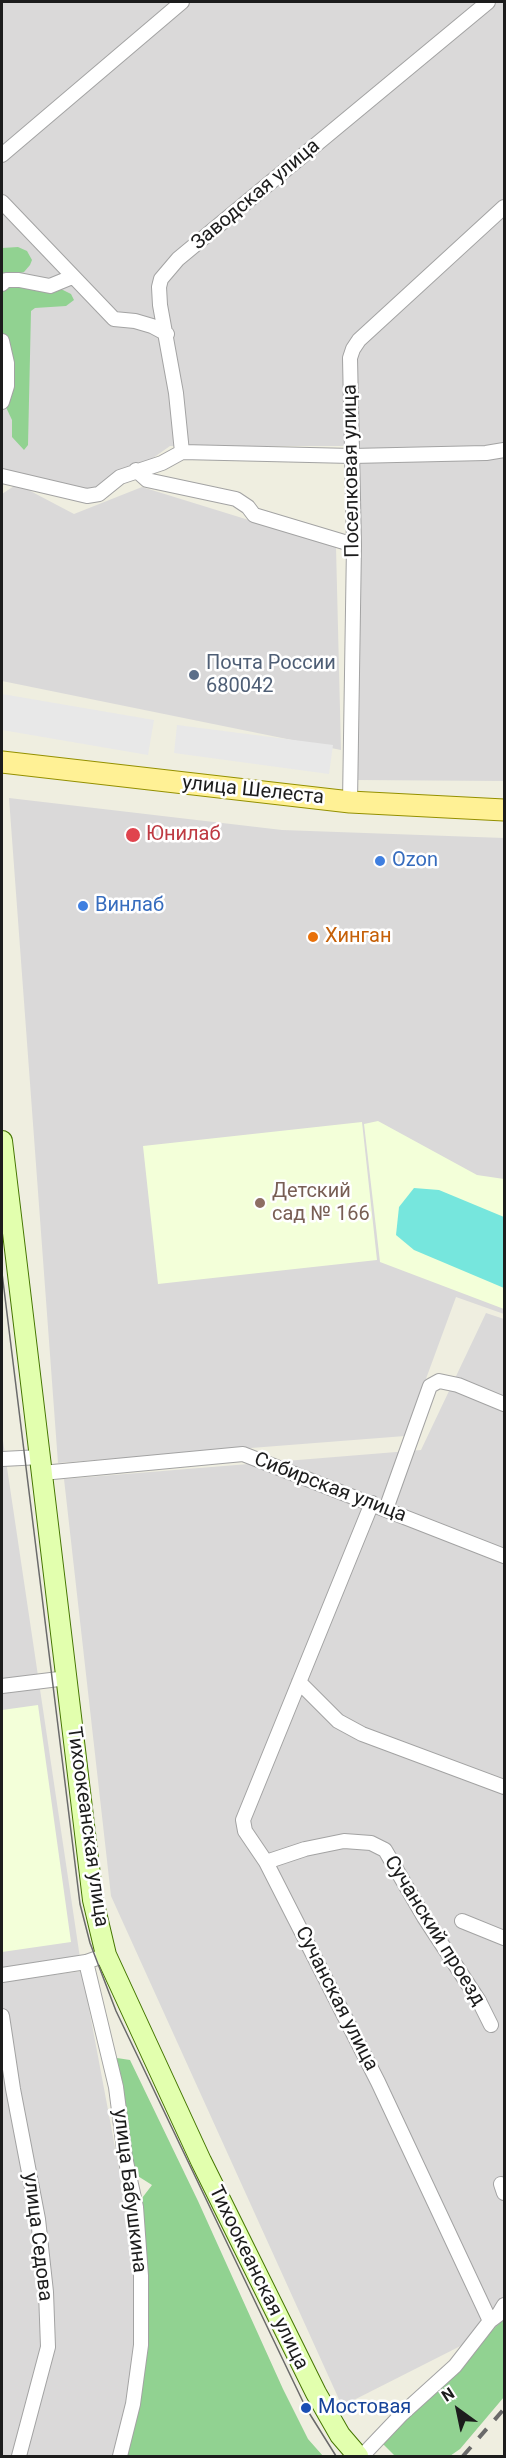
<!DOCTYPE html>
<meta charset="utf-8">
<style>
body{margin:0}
#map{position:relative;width:506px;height:2458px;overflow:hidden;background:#efeee0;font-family:Roboto,sans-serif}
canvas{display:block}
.frame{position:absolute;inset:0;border:3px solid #1c1c1c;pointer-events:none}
.north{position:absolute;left:428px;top:2380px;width:60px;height:60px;-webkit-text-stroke:4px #fff;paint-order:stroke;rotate:327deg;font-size:16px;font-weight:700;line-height:24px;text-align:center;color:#1c1c1c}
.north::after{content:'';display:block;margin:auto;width:21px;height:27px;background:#1c1c1c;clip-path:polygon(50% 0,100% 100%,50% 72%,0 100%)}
</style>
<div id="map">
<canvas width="506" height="2458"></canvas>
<div class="frame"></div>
<div class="north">N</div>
</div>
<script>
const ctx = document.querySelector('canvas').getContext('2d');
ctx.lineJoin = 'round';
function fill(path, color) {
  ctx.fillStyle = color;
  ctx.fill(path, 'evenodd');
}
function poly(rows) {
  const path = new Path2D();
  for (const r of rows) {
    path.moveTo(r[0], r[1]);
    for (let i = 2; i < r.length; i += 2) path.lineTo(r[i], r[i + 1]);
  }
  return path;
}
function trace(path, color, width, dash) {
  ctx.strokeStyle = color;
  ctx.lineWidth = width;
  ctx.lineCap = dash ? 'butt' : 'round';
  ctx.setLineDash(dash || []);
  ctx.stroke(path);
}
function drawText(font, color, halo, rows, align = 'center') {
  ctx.font = font + ' Roboto,sans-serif';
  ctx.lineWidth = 5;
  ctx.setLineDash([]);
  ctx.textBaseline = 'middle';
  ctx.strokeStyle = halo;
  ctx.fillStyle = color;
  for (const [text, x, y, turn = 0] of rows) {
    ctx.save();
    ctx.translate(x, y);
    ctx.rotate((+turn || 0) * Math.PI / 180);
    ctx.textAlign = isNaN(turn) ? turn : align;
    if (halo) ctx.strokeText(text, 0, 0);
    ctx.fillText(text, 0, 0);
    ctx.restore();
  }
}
const residential = poly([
 [2,2,504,2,504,781,357,780,359,446,170,446,136,470,87,492,2,472],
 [17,484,74,514,142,487,336,547,341,750,2,681,2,494],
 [9,798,282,830,504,838,504,1314,456,1297,405,1436,58,1463],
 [486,1313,504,1319,504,2324,342,2406,111,1896,64,1479,421,1450],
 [2,1434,80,1958,2,1969],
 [82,1971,132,2238,137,2335,125,2430,116,2456,2,2456,2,1982]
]);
const education = poly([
 [378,1121,477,1175,504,1179,504,1309,380,1262,364,1124],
 [362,1122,377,1260,158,1284,143,1146],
 [38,1705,71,1942,2,1952,2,1710]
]);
const forest = poly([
 [18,247,27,251,32,260,30,265,24,272,2,278,2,248],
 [9,285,61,289,71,294,74,300,66,306,35,308,31,311,28,445,24,450,12,437,12,420,4,403,2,292],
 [117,2058,130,2060,198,2201,283,2389,308,2439,323,2456,126,2456,138,2408,142,2239,145,2223,139,2202,152,2185,133,2173,117,2083],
 [504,2319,504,2397,460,2449,450,2456,395,2456,378,2439]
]);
const pitch = poly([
 [414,1188,439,1190,504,1217,504,1288,414,1250,396,1235,399,1207]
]);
const parking = poly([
 [2,694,154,720,148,755,2,730],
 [177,725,333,745,329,774,174,753]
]);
const street = poly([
 [2,155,182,2],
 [2,202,114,319,135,321,152,326,167,334],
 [2,284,6,280,19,280,50,286,72,277],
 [2,341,7,363,7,386,2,402],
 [182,452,176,393,160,305,159,287,161,279,178,259,488,2],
 [136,470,147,480,236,499,248,507,254,515,354,545],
 [2,476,87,496,99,494,120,477,162,463,182,452,352,456,486,453,504,450],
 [350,802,354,545,350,358,353,349,359,340,504,207],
 [2,1459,41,1457],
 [42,1473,243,1454,504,1556],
 [386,1509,430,1386,439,1381,458,1385,504,1404],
 [299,1682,338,1721,362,1734,504,1787],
 [2,1686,67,1678],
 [266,1862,305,1849,344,1841,371,1843,385,1850,424,1917,479,2001,491,2025],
 [462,1921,504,1938],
 [86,1962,116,2087,125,2157,136,2207,141,2276,141,2345,133,2404,120,2456],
 [2,1975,86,1962,106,1955],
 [2,2016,13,2089,38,2219,46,2292,48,2347,19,2456],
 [501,2184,504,2193],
 [490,2321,498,2315,504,2305],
 [362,2456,402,2414,455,2366,490,2321,378,2082,266,1862,245,1831,243,1820,372,1503]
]);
const secondary = poly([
 [2,1141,93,1900,106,1955,201,2161,316,2393,340,2435,358,2456]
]);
const primary = poly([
 [2,762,350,802,504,810]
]);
const tram = poly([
 [2,1273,80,1904,90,1943,116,2011,306,2408,336,2456]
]);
const rail = poly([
 [463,2456,504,2409]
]);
const markers = [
 [194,675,6,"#5c6f8a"],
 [133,835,8,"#e0444e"],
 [380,861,6,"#3f7fe0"],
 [83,906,6,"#3f7fe0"],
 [313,937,6,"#e8710a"],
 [260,1203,6,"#8d6e63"],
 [306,2408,6,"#1a4fb4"]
];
const streetNames = [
 ["Заводская улица",256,195,-40],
 ["Поселковая улица",352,471,-91],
 ["улица Шелеста",253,791,6],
 ["Сибирская улица",330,1488,21],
 ["Тихоокеанская улица",87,1827,82],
 ["Сучанский проезд",434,1931,58],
 ["Сучанская улица",336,1999,63],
 ["улица Бабушкина",129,2191,83],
 ["улица Седова",37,2237,83],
 ["Тихоокеанская улица",258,2278,64]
];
const serviceNames = [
 ["Почта России",206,664],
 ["680042",206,687]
];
const healthNames = [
 ["Юнилаб",146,835]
];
const shopNames = [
 ["Ozon",392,861],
 ["Винлаб",95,906]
];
const foodNames = [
 ["Хинган",325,937]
];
const educationNames = [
 ["Детский",272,1192],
 ["сад № 166",272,1215]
];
const transitNames = [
 ["Мостовая",318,2408]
];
fill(residential, '#dad9d9');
fill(education, '#f3ffd9');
fill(forest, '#91d291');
fill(pitch, '#76e6dd');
fill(parking, '#e8e8e8');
trace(street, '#a3a3a3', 16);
trace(secondary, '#457600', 22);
trace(primary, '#949000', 23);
trace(street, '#fff', 14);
trace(secondary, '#e2ffae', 20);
trace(primary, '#fff195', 21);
trace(tram, '#6a6a6a', 1.5);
trace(rail, '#6a6a6a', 4, [12, 12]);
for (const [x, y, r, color] of markers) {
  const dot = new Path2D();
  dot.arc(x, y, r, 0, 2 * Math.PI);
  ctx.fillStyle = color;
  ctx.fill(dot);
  trace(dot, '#fff', 2);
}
drawText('20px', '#1c1c1c', '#fff', streetNames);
drawText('20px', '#4e5e75', '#fff', serviceNames, 'left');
drawText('20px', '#be3a42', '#fff', healthNames, 'left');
drawText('20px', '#366cbe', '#fff', shopNames, 'left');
drawText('20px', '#c56008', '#fff', foodNames, 'left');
drawText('20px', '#785e54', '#fff', educationNames, 'left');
drawText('20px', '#164399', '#fff', transitNames, 'left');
</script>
